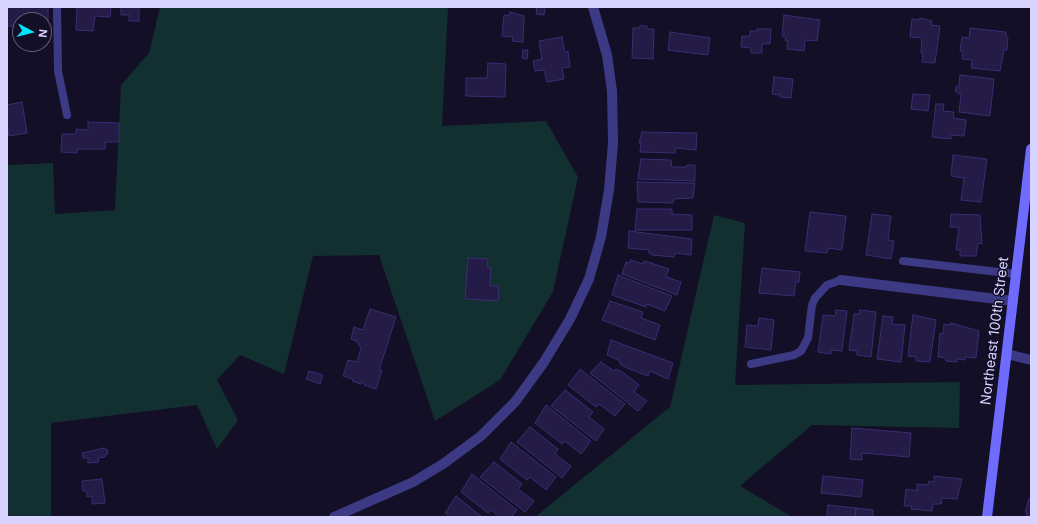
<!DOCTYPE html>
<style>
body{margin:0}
#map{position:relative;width:1038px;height:524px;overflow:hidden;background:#130f26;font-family:Inter,sans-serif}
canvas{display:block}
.frame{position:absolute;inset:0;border:8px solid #d9d4ff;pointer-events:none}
.north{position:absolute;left:12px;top:12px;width:40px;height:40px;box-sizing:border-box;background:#130f26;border:1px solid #625e7d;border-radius:50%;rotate:97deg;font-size:11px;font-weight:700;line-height:16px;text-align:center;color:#d9d4ff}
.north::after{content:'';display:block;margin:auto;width:14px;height:18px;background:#00e5ff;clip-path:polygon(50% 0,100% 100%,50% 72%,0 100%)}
</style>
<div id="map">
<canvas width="1038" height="524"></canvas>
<div class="frame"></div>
<div class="north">N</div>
</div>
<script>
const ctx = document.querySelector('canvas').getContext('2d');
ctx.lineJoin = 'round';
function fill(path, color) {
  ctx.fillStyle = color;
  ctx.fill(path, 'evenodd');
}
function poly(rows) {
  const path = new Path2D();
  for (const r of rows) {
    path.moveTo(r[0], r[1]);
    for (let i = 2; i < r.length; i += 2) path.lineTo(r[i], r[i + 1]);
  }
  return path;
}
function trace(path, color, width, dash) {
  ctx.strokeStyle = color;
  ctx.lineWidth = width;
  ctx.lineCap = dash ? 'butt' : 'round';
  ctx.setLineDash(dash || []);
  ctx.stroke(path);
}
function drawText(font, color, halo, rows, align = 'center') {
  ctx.font = font + ' Inter,sans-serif';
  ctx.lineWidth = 3;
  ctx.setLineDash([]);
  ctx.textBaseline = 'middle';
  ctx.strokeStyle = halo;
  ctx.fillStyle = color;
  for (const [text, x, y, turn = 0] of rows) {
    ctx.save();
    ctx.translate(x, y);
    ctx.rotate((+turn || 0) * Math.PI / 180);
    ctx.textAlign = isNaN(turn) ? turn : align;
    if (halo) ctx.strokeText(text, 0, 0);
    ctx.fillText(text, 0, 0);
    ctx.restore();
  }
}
const green = poly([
 [160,7,448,7,442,126,546,121,578,177,553,292,500,380,435,421,379,255,313,256,284,374,240,355,217,380,238,420,217,449,197,405,51,423,51,517,7,517,7,165,53,163,55,214,115,210,121,85,149,53],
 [714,215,745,223,735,385,960,382,959,428,812,425,740,486,792,517,535,517,670,407]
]);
const building = poly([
 [7,7,48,7,48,23,44,23,44,20,20,20,20,26,7,26,7,7],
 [77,7,111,7,110,17,95,16,93,31,76,30,77,7],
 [121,7,139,7,139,21,129,21,129,15,121,15,121,7],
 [537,7,545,7,544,15,536,14,537,7],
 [510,12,524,16,523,42,512,41,513,37,502,36,504,15,510,15,510,12],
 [784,15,820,20,817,41,805,40,804,51,787,49,788,41,785,41,786,37,782,36,784,15],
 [920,18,932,21,931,25,940,26,935,63,922,62,923,53,921,53,922,38,910,37,912,19,919,20,920,18],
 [640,26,647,26,647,29,654,29,653,59,632,58,633,28,639,28,640,26],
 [970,28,1006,32,1006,37,1008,38,1007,50,1004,50,1000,71,971,68,972,60,962,59,963,52,960,51,962,37,969,38,970,28],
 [757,29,771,29,770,44,762,44,762,53,751,53,751,48,741,47,742,36,750,36,750,31,757,31,757,29],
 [670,32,710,38,708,55,668,50,670,32],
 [562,37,565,52,568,51,570,67,562,68,564,79,547,82,544,70,535,71,533,61,542,59,539,41,562,37],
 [523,50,528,50,527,59,522,58,523,50],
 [488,63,506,64,505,97,466,96,466,78,487,78,488,63],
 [960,75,994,79,990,116,959,112,961,95,955,91,956,87,959,85,960,75],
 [774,77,793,79,791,98,780,97,780,95,772,94,774,77],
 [913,94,930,95,928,111,911,109,913,94],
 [22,102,27,133,9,136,7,124,7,105,22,102],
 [936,104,944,104,943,111,954,112,953,118,966,120,964,136,951,135,951,139,932,137,936,104],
 [88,122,119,123,119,142,105,142,105,149,77,149,77,153,61,152,62,134,76,134,76,129,88,130,88,122],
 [642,132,697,133,696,150,676,148,675,153,640,152,641,143,639,143,642,132],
 [953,155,987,159,981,202,961,200,964,178,951,176,953,155],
 [641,159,671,160,672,167,686,167,687,165,695,165,695,181,638,179,641,159],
 [637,182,695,183,693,198,674,199,673,203,638,202,637,182],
 [637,209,672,209,672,214,692,215,692,230,635,230,637,209],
 [810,212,846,216,842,250,828,248,827,253,805,251,810,212],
 [872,214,891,216,888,240,894,241,891,259,866,255,872,214],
 [951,214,980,215,982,244,978,243,976,256,960,256,960,250,956,250,959,227,950,227,951,214],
 [629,231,692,239,691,255,675,253,674,257,652,255,649,253,649,250,628,248,629,231],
 [468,258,488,259,487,267,491,268,490,286,499,286,498,301,465,299,468,258],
 [631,260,643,264,644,261,651,263,669,269,666,277,681,282,677,295,622,274,626,262,630,263,631,260],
 [762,268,800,272,799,282,796,282,794,296,759,293,762,268],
 [618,275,672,296,665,311,647,304,646,307,612,295,618,275],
 [610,301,643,312,641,318,660,325,655,340,602,320,610,301],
 [370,309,396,317,379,370,382,370,376,389,364,385,365,383,362,382,361,384,352,381,353,379,343,376,348,360,357,362,361,348,356,341,351,339,354,327,363,330,370,309],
 [836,310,847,311,842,351,831,350,831,354,818,352,823,315,835,316,836,310],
 [860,310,876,312,871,357,857,355,857,351,849,350,854,314,859,314,860,310],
 [913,315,936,320,930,362,916,361,916,357,908,356,913,315],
 [883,316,893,317,892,324,905,325,901,362,877,359,883,316],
 [759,318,774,320,771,350,745,347,747,325,758,326,759,318],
 [951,323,979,331,976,358,965,357,965,360,957,359,957,362,946,361,946,358,938,357,940,333,943,334,944,324,951,325,951,323],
 [611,340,673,363,668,379,650,371,648,376,627,368,620,364,620,361,607,355,611,340],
 [601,362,614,371,616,369,624,373,639,385,634,392,647,401,638,411,590,373,601,362],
 [580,369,625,404,615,416,599,404,596,407,568,385,580,369],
 [309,371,323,375,320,384,306,379,309,371],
 [565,390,593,412,589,417,604,429,596,441,551,406,565,390],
 [546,405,591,441,581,454,565,441,562,444,535,423,546,405],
 [530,427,558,449,555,454,571,466,562,478,517,442,530,427],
 [852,428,911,433,909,457,862,453,862,460,850,459,852,428],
 [511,442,556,477,546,490,530,477,527,480,500,459,511,442],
 [104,448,104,449,107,449,108,454,105,455,105,457,98,458,99,462,88,463,88,458,83,458,82,453,104,448],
 [494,462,522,484,518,489,534,501,525,512,480,477,494,462],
 [472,474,517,510,511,517,499,517,491,510,488,513,461,492,472,474],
 [823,476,863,480,861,497,821,493,823,476],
 [934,476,962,479,957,499,942,498,941,504,933,504,932,511,911,509,912,506,904,506,906,489,917,491,917,484,928,485,929,481,934,482,934,476],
 [102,479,105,503,92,504,92,496,87,497,87,491,83,491,82,481,102,479],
 [456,496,482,517,450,517,445,513,456,496],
 [1029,499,1031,499,1031,517,1026,517,1027,512,1025,512,1029,499],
 [828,505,856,508,855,517,827,517,828,505],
 [856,508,873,510,873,517,855,517,856,508]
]);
const lane = poly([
 [57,7,58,71,67,115],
 [903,261,1016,274],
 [751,364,794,355,801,351,808,338,812,305,815,298,827,285,841,280]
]);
const street = poly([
 [841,280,1013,301],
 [1007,354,1031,360],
 [334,517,413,482,443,464,481,436,515,402,544,362,570,319,589,279,601,237,609,190,613,143,612,91,607,55,593,7]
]);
const secondary = poly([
 [987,517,1031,149]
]);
const streetNames = [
 ["Northeast 100th Street",995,331,-83]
];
fill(green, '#12302f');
fill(building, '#241b47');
trace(building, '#3b2d73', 1);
trace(lane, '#3d3a85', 8);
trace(street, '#3d3a85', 10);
trace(secondary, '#6f6bff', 10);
drawText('14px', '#d9d4ff', '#130f26', streetNames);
</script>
